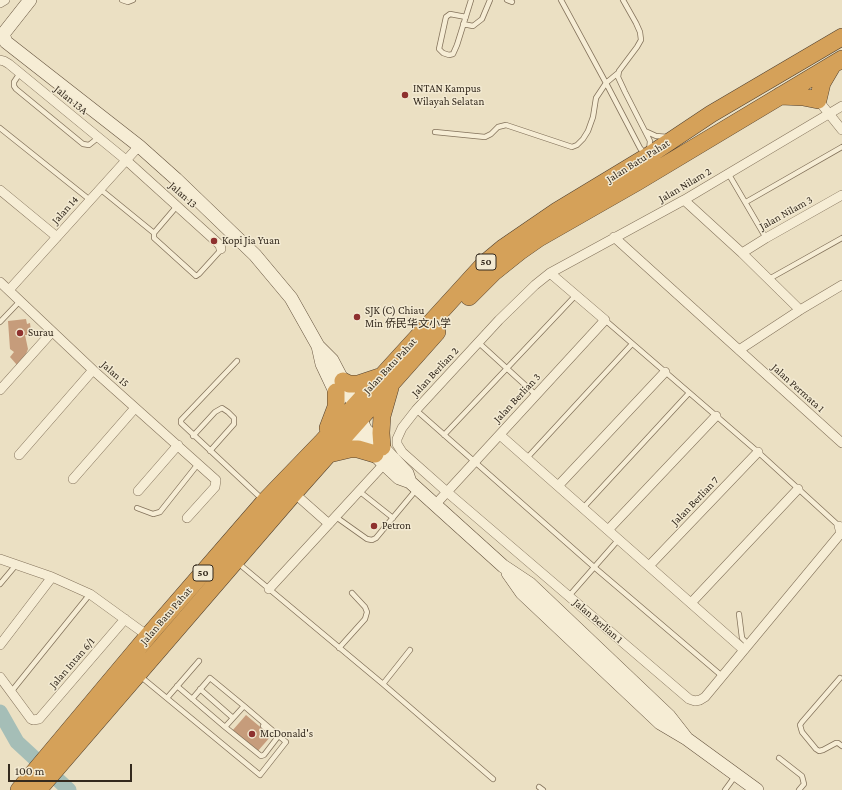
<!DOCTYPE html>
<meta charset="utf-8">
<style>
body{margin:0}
#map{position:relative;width:842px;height:790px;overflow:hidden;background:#ebe0c3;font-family:"Crimson Pro",serif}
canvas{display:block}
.scale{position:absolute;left:8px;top:764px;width:124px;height:18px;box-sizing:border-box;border:2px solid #342a1e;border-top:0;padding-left:5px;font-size:12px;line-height:14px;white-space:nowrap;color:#342a1e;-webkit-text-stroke:3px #f3ead2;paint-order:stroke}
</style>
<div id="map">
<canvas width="842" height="790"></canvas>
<div class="scale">100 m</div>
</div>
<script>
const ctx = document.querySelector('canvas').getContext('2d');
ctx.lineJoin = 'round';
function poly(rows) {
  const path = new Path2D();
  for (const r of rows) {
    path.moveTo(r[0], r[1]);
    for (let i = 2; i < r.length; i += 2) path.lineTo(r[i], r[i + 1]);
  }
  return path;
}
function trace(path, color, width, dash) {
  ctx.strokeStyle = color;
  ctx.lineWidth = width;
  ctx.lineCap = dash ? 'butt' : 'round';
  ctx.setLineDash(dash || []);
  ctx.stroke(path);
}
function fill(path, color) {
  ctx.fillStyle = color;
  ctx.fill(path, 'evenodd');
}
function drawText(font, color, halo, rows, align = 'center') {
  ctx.font = font + ' "Crimson Pro","Noto Sans SC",serif';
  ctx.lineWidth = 3;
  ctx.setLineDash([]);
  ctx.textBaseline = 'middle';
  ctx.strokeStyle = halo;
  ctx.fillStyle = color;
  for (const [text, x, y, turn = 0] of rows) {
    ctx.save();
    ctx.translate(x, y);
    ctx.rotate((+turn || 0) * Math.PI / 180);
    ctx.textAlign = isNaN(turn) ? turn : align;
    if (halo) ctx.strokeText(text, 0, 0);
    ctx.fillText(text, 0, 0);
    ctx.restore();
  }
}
const river = poly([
 [0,712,17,742,69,790]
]);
const building = poly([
 [26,319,27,324,30,323,31,332,27,333,28,335,25,335,28,349,26,354,17,365,10,357,14,352,10,349,8,321],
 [246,715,271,736,257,752,232,731]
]);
const lane = poly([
 [122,0,128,2,133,0],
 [507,0,512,2],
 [561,0,606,83,640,148,645,154],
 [623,0,636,23,640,32,641,40,637,47,619,71,618,77,625,92,650,141,649,151],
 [466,17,450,14,446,17,439,49,443,53,449,55,453,54,457,45,471,0],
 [463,24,473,26,482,19,490,0],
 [20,73,14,82,14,86,16,89,83,144,89,145,99,137],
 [0,128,90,200],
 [645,131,656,136,668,137],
 [435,132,485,137,491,134,498,127,506,125,572,147,577,145,583,139,588,131,593,117,596,98,606,83,618,73],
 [728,173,766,238],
 [100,189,154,233],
 [746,202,842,147],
 [177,206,154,233,154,238,196,276,199,274,219,252,221,249],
 [769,279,842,238],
 [605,320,758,452,839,526],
 [0,322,20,301],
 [479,343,536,395],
 [237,361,181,420,181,423,262,499],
 [416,410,594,567,722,676],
 [444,435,576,295],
 [193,436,215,412,222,408,228,412,234,418,234,424,210,451],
 [527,458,632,344],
 [359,491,393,518],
 [137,508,153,514,160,512,198,464],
 [583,508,689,393],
 [336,517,367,539,372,540,376,538,416,490],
 [238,563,383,684,493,779],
 [0,584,16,565],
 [569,596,619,539],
 [739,614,742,638,748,644],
 [339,648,365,619,367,612,365,607,352,593],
 [140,676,260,775,286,742,244,706],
 [840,678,802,722,800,725,802,732,816,749,819,751,823,750,836,743,838,743,842,746],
 [383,684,410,650],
 [177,686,225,727,244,706,210,678,192,699],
 [200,689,233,718],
 [11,692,90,594],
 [167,698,199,661],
 [225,727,261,756,264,755,277,738,263,726],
 [779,758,802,776,804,784,799,790],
 [539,787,543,790],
 [725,790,736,775]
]);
const street = poly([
 [0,3,5,0],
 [0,60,4,61,9,64,126,160,220,245,221,249],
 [818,100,842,130],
 [0,190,57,237],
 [684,200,742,253,800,310],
 [614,237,842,443],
 [742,253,766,238,842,195],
 [0,282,93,370,216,480,215,487,187,518],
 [9,290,139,146],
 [739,350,800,310,842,285],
 [0,390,52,332],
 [500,435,744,650],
 [19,455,93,370],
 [73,479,135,408],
 [558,486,665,372],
 [138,491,178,445],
 [294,493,329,524],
 [435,505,605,320,550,273],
 [839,526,841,533,705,697,700,700,695,701,689,699,447,492,402,452,397,444,397,439,402,428,416,410,499,320,535,285,550,273,684,200,842,106],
 [608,530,716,416],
 [0,559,52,577,90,594,148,636],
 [649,566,758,452],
 [269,589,384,464],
 [691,603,798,489],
 [0,645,52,577],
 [0,677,31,719,33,720,39,719,125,619]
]);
const secondary = poly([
 [30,0,4,33,4,37,6,42,139,146,176,179,255,255,291,298,318,346,332,360,343,381,365,429,407,473,410,482],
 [318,346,322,364,339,400],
 [349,419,357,437,384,464,399,478,410,482,503,566,530,584,669,716,687,739],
 [508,573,522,593,660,723,687,739,757,790]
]);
const highway = poly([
 [780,96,803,97,818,100,822,83,832,66],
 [469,297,494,272,519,252,539,238,637,182,842,59],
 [343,381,349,384,358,384,379,377],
 [328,428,336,407,336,392],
 [382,447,381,433,382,416,390,388],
 [329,454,350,449,358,449,375,454],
 [19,790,148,636,265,501,321,443,485,263,503,248,557,211,648,156,711,114,842,37],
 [38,790,294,493,437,332]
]);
const markers = [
 [405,95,4,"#8e312f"],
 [214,241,4,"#8e312f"],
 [357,317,4,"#8e312f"],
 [20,333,4,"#8e312f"],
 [374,526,4,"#8e312f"],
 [252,734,4,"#8e312f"]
];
const shields = [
 [486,262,20],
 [203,573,20]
];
const shieldNames = [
 ["50",486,262],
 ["50",203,573]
];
const poiNames = [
 ["INTAN Kampus",413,89],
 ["Wilayah Selatan",413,102],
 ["Kopi Jia Yuan",222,241],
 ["SJK (C) Chiau",365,311],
 ["Min 侨民华文小学",365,324],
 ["Surau",28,333],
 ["Petron",382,526],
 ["McDonald's",260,734]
];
const streetNames = [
 ["Jalan 13A",71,100,39],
 ["Jalan Batu Pahat",638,161,-32],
 ["Jalan Nilam 2",685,185,-30],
 ["Jalan 13",183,195,42],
 ["Jalan 14",65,210,-48],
 ["Jalan Nilam 3",786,213,-29],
 ["Jalan Batu Pahat",390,366,-47],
 ["Jalan Berlian 2",435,372,-47],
 ["Jalan 15",115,374,42],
 ["Jalan Permata 1",798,388,42],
 ["Jalan Berlian 3",517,398,-47],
 ["Jalan Berlian 7",695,501,-46],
 ["Jalan Batu Pahat",166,616,-49],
 ["Jalan Berlian 1",598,621,41],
 ["Jalan Intan 6/1",72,663,-49]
];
trace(river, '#a5beb7', 15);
fill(building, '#c69c7b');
trace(lane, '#83725b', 6);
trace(street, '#83725b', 10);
trace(secondary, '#65533e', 14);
trace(highway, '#51402f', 18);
trace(lane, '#f6edd5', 4.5);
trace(street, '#f6edd5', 9);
trace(secondary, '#f6edd5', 13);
trace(highway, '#d5a159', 17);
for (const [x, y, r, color] of markers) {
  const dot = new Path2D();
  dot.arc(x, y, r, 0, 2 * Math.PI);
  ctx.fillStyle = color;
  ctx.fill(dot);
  trace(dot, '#f3ead2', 1.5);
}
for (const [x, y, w] of shields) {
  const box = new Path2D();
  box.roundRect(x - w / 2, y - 8, w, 16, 3);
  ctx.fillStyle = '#f3ead2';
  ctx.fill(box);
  trace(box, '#342a1e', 1);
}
drawText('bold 10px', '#342a1e', null, shieldNames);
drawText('11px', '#342a1e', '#f3ead2', poiNames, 'left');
drawText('11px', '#342a1e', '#f3ead2', streetNames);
</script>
